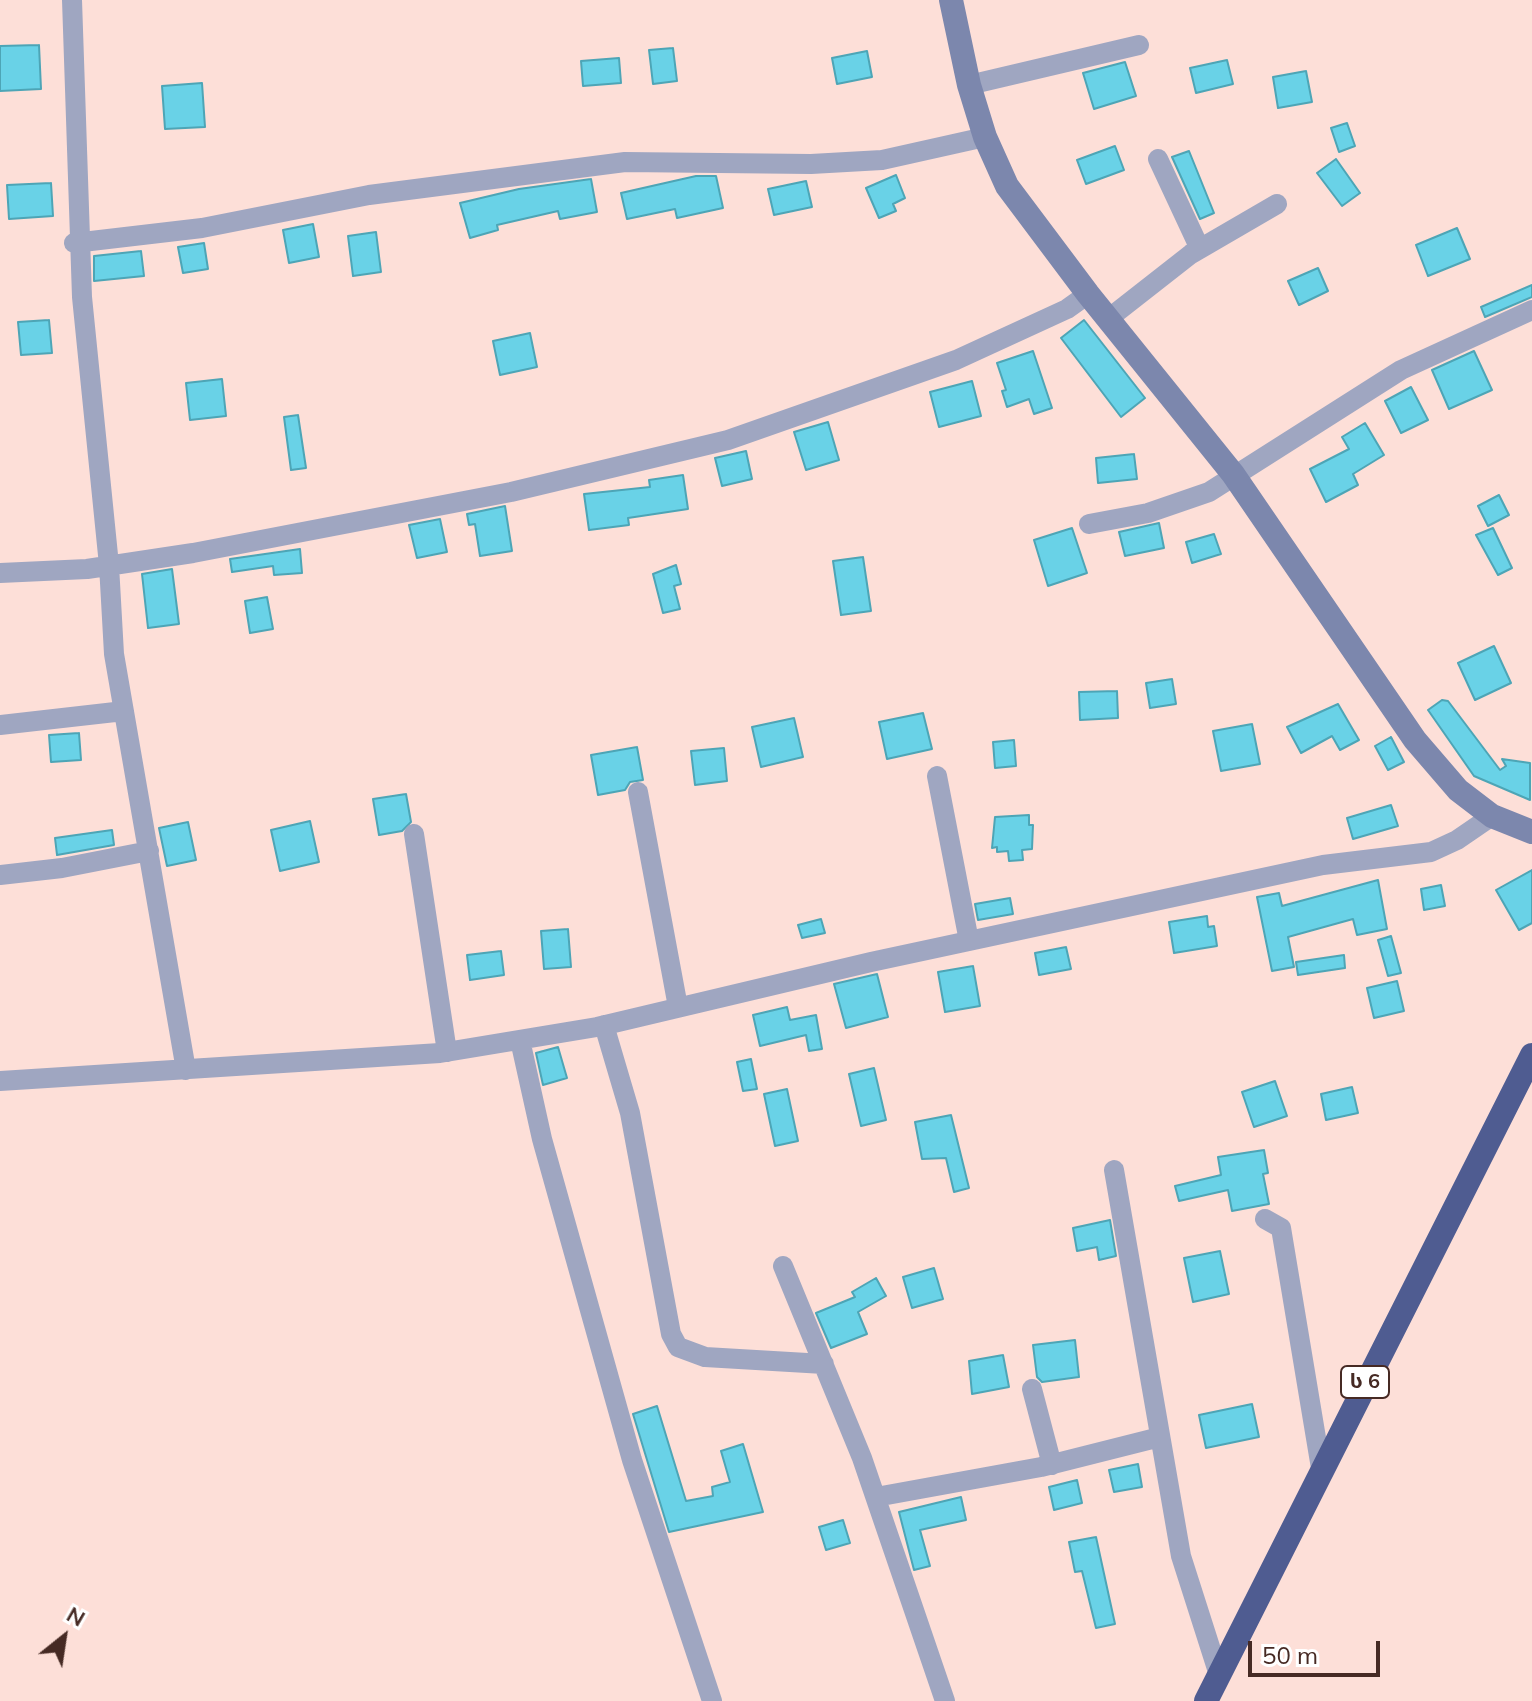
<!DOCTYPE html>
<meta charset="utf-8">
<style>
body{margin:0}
#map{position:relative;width:1532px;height:1701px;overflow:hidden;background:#fddfd8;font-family:Mulish,sans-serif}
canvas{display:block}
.north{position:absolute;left:24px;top:1597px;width:80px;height:80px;-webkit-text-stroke:6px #fff;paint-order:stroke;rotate:30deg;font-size:22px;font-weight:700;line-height:32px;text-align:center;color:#462a24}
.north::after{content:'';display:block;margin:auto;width:28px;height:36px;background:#462a24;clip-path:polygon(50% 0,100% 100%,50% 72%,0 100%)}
.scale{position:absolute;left:1248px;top:1641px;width:132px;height:36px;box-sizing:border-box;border:4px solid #462a24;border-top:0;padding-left:10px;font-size:24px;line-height:28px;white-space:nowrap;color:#462a24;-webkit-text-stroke:6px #fff;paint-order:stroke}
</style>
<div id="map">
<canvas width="1532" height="1701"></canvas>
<div class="north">N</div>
<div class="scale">50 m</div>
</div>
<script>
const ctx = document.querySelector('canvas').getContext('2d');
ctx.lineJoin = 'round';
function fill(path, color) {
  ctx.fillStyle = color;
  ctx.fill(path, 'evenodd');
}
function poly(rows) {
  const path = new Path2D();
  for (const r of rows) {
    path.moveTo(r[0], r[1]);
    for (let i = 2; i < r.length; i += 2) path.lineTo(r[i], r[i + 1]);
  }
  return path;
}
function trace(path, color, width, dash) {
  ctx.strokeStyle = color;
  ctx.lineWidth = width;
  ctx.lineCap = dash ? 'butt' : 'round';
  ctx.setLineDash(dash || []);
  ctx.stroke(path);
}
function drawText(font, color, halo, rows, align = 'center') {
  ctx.font = font + ' Mulish,"Noto Sans Georgian",sans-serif';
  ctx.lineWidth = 6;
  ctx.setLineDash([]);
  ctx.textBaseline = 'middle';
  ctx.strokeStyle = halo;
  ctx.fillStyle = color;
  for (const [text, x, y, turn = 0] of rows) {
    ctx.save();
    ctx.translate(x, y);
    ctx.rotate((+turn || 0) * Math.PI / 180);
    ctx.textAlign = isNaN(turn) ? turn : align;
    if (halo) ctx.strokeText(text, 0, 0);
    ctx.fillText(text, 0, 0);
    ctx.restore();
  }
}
const building = poly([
 [39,45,41,89,0,91,0,46,39,45],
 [673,48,677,81,653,84,649,50,673,48],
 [867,51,872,77,837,84,832,58,867,51],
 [619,58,621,83,583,86,581,61,619,58],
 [1227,60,1233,84,1196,93,1190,68,1227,60],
 [1125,62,1136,96,1094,109,1083,73,1125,62],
 [1306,71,1312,102,1278,108,1273,77,1306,71],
 [202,83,205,127,165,129,162,86,202,83],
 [1347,123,1355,146,1339,152,1331,128,1347,123],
 [1115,146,1124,170,1086,184,1077,160,1115,146],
 [1189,151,1214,213,1200,219,1172,157,1189,151],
 [1336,159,1360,193,1342,206,1317,173,1336,159],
 [896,175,905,198,893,204,896,211,879,218,866,188,896,175],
 [696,176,716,176,723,208,677,218,675,209,627,219,621,193,696,176],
 [591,179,597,212,560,219,558,211,497,225,498,230,470,238,460,203,519,189,591,179],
 [806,181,812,207,774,215,768,189,806,181],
 [51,183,53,216,9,219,7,185,51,183],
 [313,224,319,257,289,263,283,230,313,224],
 [1457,228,1470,259,1428,276,1416,245,1457,228],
 [376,232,381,272,353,276,348,236,376,232],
 [204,243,208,269,183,273,178,247,204,243],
 [141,251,144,276,94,281,94,256,141,251],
 [1318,268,1328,291,1299,305,1288,281,1318,268],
 [1532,285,1532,297,1485,317,1481,307,1532,285],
 [49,320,52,353,21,355,18,322,49,320],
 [1084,320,1145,398,1121,417,1061,338,1084,320],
 [530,333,537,367,500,375,493,341,530,333],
 [1033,351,1052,408,1034,414,1029,399,1007,407,1002,391,1006,390,997,363,1033,351],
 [1474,351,1492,390,1449,409,1432,370,1474,351],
 [222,379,226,416,190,420,186,383,222,379],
 [972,381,981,416,939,427,930,392,972,381],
 [1411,387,1428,420,1401,433,1385,401,1411,387],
 [298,415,306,468,291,470,284,417,298,415],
 [828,422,839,460,806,470,794,432,828,422],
 [1365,423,1384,455,1353,474,1358,485,1326,502,1310,469,1349,449,1342,437,1365,423],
 [746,451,752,479,722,486,715,458,746,451],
 [1134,454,1137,479,1098,483,1096,458,1134,454],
 [683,475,688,509,628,518,629,525,589,530,584,494,650,487,649,480,683,475],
 [1499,495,1509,515,1488,526,1478,506,1499,495],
 [505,506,512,551,480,556,475,524,469,525,467,514,505,506],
 [440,519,447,552,417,558,409,525,440,519],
 [1159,523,1164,548,1125,556,1119,532,1159,523],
 [1072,528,1087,573,1048,586,1034,540,1072,528],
 [1493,528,1512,568,1498,575,1476,535,1493,528],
 [1214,534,1221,554,1192,563,1186,542,1214,534],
 [300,549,302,573,274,575,273,566,232,572,230,559,300,549],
 [863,557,871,611,841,615,833,561,863,557],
 [676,565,681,584,674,586,680,609,663,613,653,574,676,565],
 [172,569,179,624,148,628,142,574,172,569],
 [267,597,273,629,250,633,245,601,267,597],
 [1494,646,1511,683,1475,700,1458,663,1494,646],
 [1172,679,1176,704,1150,708,1146,683,1172,679],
 [1117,691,1118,718,1080,720,1079,692,1117,691],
 [1442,700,1448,701,1500,770,1506,766,1502,759,1530,763,1530,800,1474,776,1428,710,1442,700],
 [1338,704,1359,740,1340,750,1332,736,1301,753,1287,727,1338,704],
 [923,713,932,749,887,759,879,722,923,713],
 [794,718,803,757,761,767,752,727,794,718],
 [1252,724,1260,764,1221,771,1213,731,1252,724],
 [79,733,81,760,51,762,49,735,79,733],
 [1391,737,1404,762,1388,770,1375,746,1391,737],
 [1014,740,1016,766,995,768,993,742,1014,740],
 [637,747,643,780,630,782,625,790,598,795,591,755,637,747],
 [724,748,727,781,695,785,691,751,724,748],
 [406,794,411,822,402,831,379,835,373,799,406,794],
 [1391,805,1398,826,1353,839,1347,818,1391,805],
 [1029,815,1029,825,1033,825,1032,849,1022,850,1023,860,1009,861,1008,851,997,852,997,847,992,848,995,817,1029,815],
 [310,821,319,862,280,871,271,830,310,821],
 [188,822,196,860,167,866,159,828,188,822],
 [112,830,114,845,57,855,55,838,112,830],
 [1532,870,1532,923,1519,930,1496,890,1532,870],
 [1378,880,1387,929,1357,935,1353,919,1288,937,1294,967,1272,971,1257,897,1279,893,1282,906,1378,880],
 [1441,885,1445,906,1424,910,1421,889,1441,885],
 [1010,898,1013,914,978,920,975,904,1010,898],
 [1207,916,1208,927,1214,926,1217,946,1174,953,1169,922,1207,916],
 [821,919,825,933,802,938,798,925,821,919],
 [568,929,571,967,544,969,541,931,568,929],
 [1391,936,1401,973,1388,976,1378,940,1391,936],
 [1066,947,1071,969,1039,975,1035,953,1066,947],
 [501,951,504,975,470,980,467,955,501,951],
 [1344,955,1345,968,1298,975,1296,962,1344,955],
 [973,966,980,1006,945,1012,938,972,973,966],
 [877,974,888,1017,846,1028,834,984,877,974],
 [1397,981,1404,1011,1374,1018,1367,988,1397,981],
 [787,1007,790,1020,816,1015,822,1049,809,1051,806,1035,760,1046,753,1015,787,1007],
 [558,1047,567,1078,543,1085,536,1053,558,1047],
 [751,1059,757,1089,743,1091,737,1062,751,1059],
 [874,1068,886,1120,861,1126,849,1074,874,1068],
 [1275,1081,1287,1116,1254,1127,1242,1092,1275,1081],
 [1352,1087,1358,1113,1326,1120,1321,1094,1352,1087],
 [787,1089,798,1141,775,1146,764,1094,787,1089],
 [951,1115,969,1188,954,1192,946,1158,922,1159,915,1122,951,1115],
 [1264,1150,1268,1173,1263,1174,1269,1204,1232,1211,1228,1190,1179,1201,1175,1186,1221,1175,1218,1157,1264,1150],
 [1110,1220,1116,1256,1099,1260,1097,1247,1077,1251,1073,1228,1110,1220],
 [1220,1251,1229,1294,1193,1302,1184,1258,1220,1251],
 [934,1268,943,1299,912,1308,903,1277,934,1268],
 [876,1278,886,1296,858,1312,867,1334,831,1348,816,1313,855,1297,852,1292,876,1278],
 [1075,1340,1079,1377,1042,1382,1037,1377,1033,1345,1075,1340],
 [1003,1355,1009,1387,972,1394,969,1361,1003,1355],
 [1252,1404,1259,1437,1206,1448,1199,1415,1252,1404],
 [657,1406,686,1501,713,1496,712,1487,730,1482,721,1451,743,1444,763,1512,669,1532,633,1414,657,1406],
 [1138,1464,1142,1487,1114,1492,1109,1470,1138,1464],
 [1077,1480,1082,1503,1054,1510,1049,1487,1077,1480],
 [961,1497,966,1520,920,1530,930,1566,914,1570,899,1512,961,1497],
 [843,1520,850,1543,826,1550,819,1527,843,1520],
 [1096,1537,1115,1624,1096,1628,1082,1571,1075,1572,1069,1542,1096,1537]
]);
const street = poly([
 [72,0,82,297,109,565,114,654,186,1070],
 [969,85,1139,45],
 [1158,159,1200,249],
 [74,243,202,228,369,195,625,162,811,164,882,160,985,137],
 [1108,319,1191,254,1277,204],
 [1089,524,1148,513,1209,492,1401,370,1532,310],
 [0,573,87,569,193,553,511,492,728,440,956,360,1067,309,1088,294],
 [0,725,124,711],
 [937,776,969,941],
 [638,792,678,1007],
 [414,834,447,1052],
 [0,875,62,868,149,851],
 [604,1025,630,1113,671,1334,678,1347,705,1357,824,1364],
 [520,1040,542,1139,632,1460,712,1701],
 [0,1081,440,1053,597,1027,871,962,1323,865,1431,852,1457,840,1492,816],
 [1114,1170,1181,1556,1219,1675],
 [1265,1219,1281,1228,1321,1468],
 [783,1266,862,1458,945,1701],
 [1032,1389,1052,1465],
 [876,1497,1041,1467,1160,1437]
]);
const secondary = poly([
 [951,0,969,85,985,137,1007,186,1088,294,1233,474,1415,740,1458,790,1492,816,1532,832]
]);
const highway = poly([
 [1206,1701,1532,1055]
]);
const shields = [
 [1365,1382,48]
];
const shieldNames = [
 ["ს 6",1365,1382]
];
fill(building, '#69d2e7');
trace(building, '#4da5b6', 2);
trace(street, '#9fa6c1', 20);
trace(secondary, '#7c87ad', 24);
trace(highway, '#4f5c91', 24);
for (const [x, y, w] of shields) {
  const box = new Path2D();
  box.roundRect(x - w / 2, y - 16, w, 32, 6);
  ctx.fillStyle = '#fff';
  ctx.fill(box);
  trace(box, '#462a24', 2);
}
drawText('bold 20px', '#462a24', null, shieldNames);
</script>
